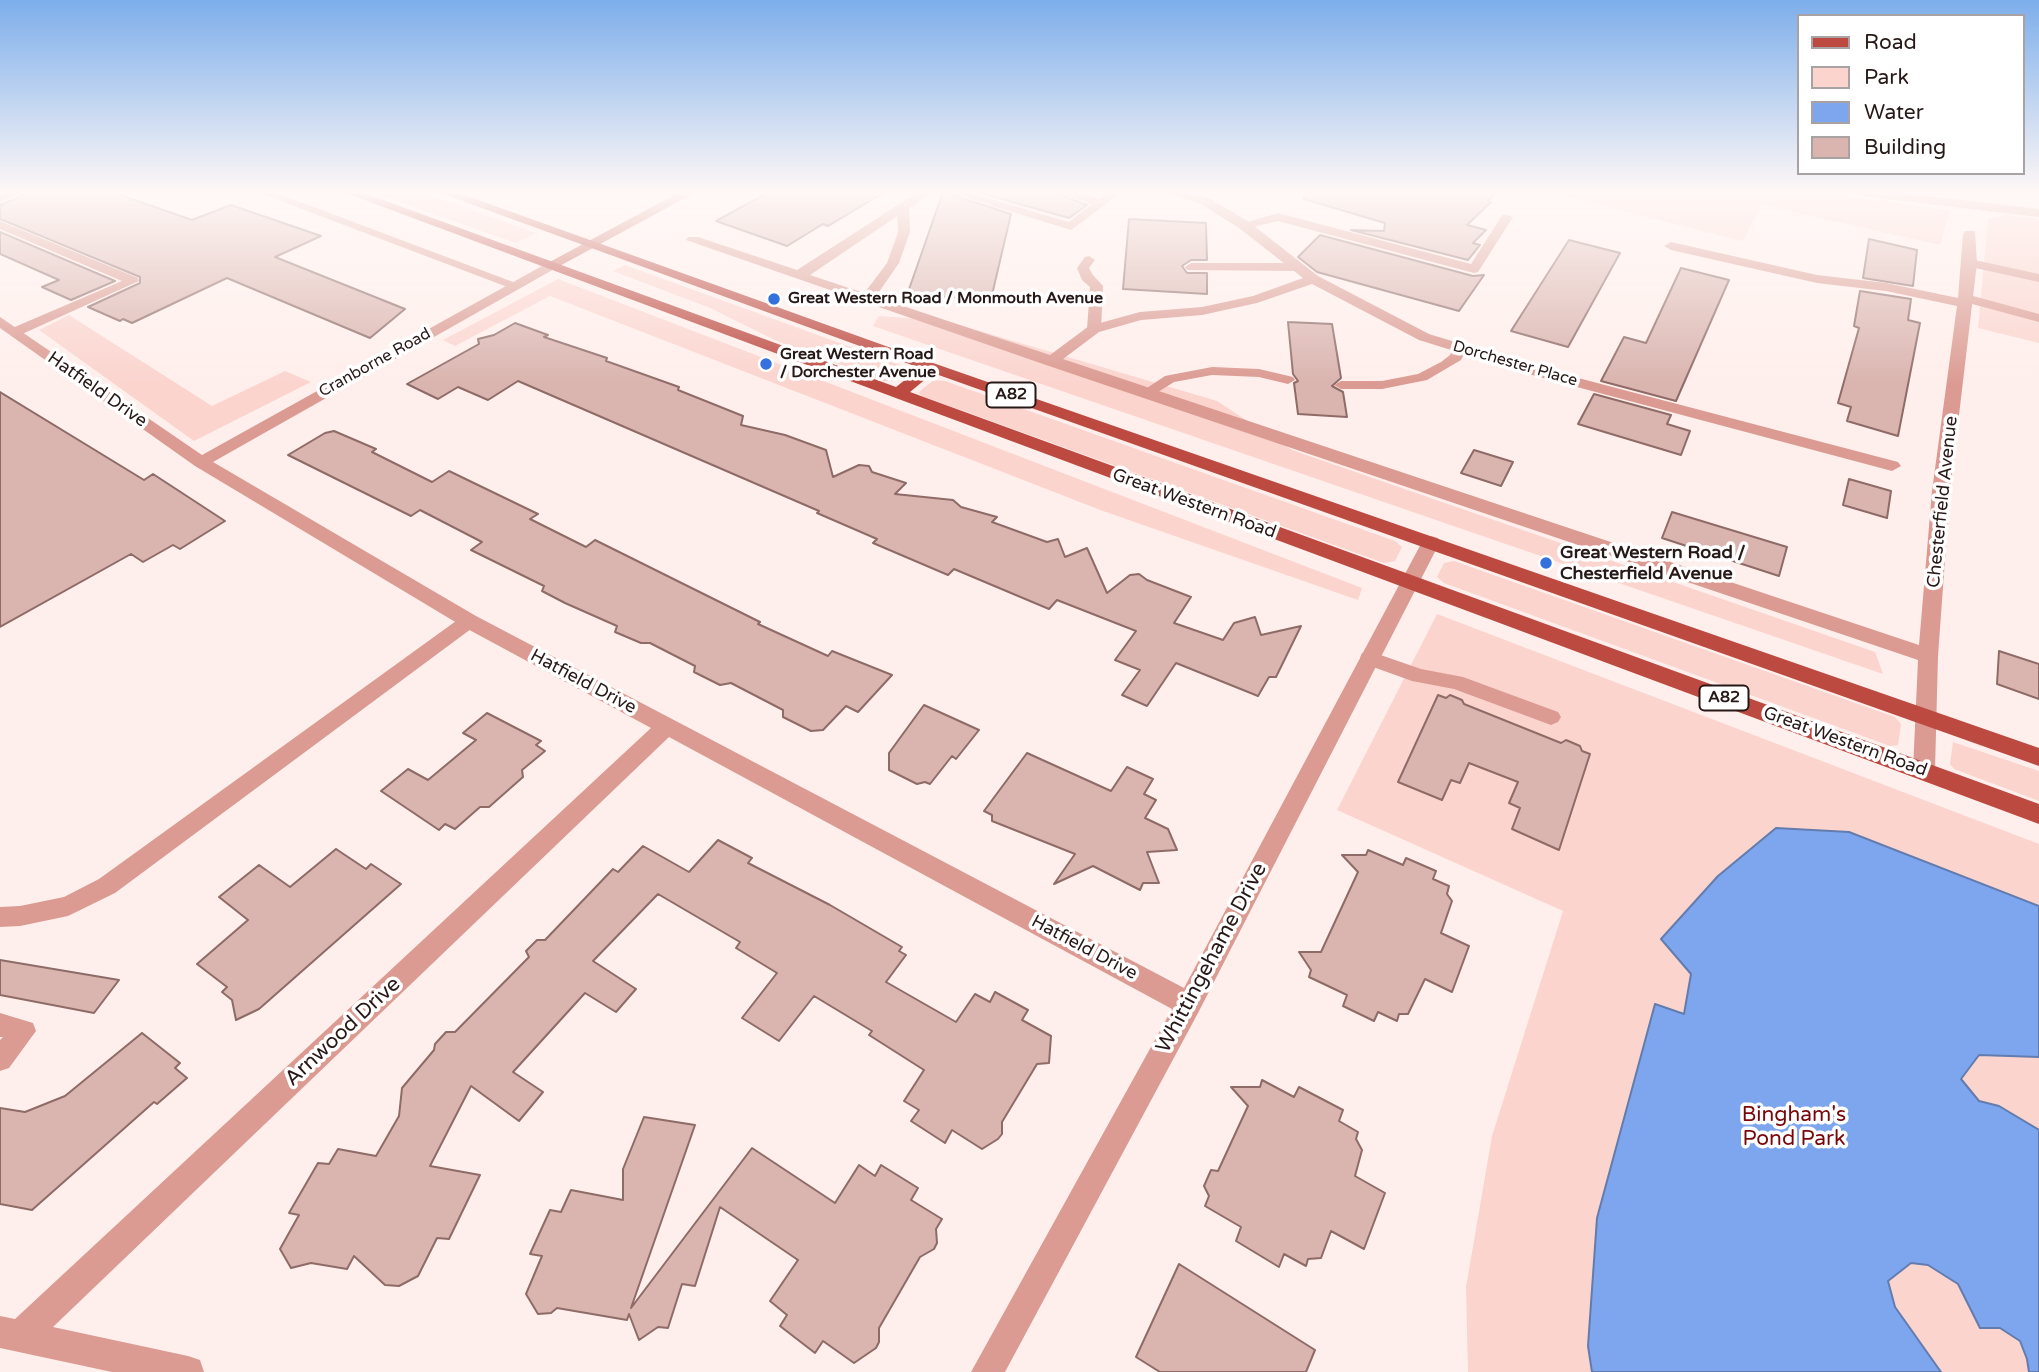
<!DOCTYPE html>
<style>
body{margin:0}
#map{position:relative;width:2039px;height:1372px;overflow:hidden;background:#ffefec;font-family:"Varela Round",sans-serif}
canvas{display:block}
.legend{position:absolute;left:1797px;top:14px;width:228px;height:161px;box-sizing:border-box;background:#fff;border:2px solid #a8a3a2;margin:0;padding:9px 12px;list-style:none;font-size:21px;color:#261917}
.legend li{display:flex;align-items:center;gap:14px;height:35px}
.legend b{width:35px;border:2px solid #a8a3a2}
</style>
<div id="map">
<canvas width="2039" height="1372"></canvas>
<ul class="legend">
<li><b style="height:9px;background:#bc4a41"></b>Road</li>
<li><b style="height:19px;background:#fbd4ce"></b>Park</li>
<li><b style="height:19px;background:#7da6ef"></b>Water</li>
<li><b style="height:19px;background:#dab4af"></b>Building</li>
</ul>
</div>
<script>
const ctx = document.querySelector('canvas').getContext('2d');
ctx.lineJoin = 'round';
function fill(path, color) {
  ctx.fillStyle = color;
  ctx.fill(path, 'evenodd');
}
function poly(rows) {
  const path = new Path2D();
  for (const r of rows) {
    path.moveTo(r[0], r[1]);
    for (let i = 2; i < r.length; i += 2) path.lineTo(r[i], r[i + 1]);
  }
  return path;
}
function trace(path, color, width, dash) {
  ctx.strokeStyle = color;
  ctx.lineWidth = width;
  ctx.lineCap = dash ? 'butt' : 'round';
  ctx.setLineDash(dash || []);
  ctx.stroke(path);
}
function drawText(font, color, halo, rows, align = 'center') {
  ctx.font = font + ' "Varela Round",sans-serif';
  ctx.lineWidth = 7;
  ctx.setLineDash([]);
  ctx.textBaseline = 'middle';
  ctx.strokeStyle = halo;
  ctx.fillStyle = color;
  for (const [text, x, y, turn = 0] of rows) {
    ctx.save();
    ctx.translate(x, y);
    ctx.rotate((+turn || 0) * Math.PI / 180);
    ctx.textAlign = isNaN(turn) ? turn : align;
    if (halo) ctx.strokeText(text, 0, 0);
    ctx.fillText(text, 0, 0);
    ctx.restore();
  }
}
const green = poly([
 [371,192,420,192,536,233,516,243],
 [1547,192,1813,192,1950,210,1940,245,1761,205,1743,241],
 [2006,215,2039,219,2039,343,1978,328,1988,219],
 [625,265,903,366,905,371,894,381,884,381,777,341,710,308,613,271],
 [558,279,1362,588,1358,600,1103,511,550,296,455,346,443,340],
 [69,315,212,406,285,371,311,382,194,441,39,330],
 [879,316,946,321,1217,401,1292,450,1875,652,1883,674,873,326],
 [934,380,945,381,1395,541,1402,547,1395,561,1384,563,922,396,919,393,921,390],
 [1454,561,1895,717,1901,724,1898,745,1890,746,1444,583,1437,577,1444,563],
 [1437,614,2039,844,2039,1372,1468,1372,1466,1287,1492,1136,1563,911,1337,810],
 [1953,742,2039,771,2039,801,1954,769,1950,764]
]);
const water = poly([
 [1776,828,1849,832,2039,906,2039,1057,1979,1055,1961,1079,1979,1101,1999,1106,2039,1130,2039,1372,2029,1372,2027,1359,2020,1341,2000,1328,1980,1328,1958,1284,1928,1265,1911,1263,1888,1281,1895,1307,1941,1372,1592,1372,1588,1346,1597,1218,1655,1004,1684,1014,1691,974,1661,939,1718,876,1776,828]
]);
const building = poly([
 [31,192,112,192,192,220,231,205,321,236,275,257,405,309,370,338,227,278,132,323,123,319,120,321,88,307,140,283,140,277,0,219,0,205,31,192],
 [769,192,885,192,828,226,823,224,787,246,716,221,769,192],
 [943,192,1011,214,991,299,907,295,943,192],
 [977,192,1054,192,1087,205,1069,218,977,192],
 [1305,192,1497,192,1488,201,1491,202,1467,225,1486,230,1473,243,1480,245,1468,260,1351,230,1384,231,1385,223,1304,199,1305,192],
 [1129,219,1206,223,1207,260,1191,260,1182,266,1187,273,1207,273,1207,294,1123,289,1129,219],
 [0,232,115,281,71,300,42,287,59,280,0,254,0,232],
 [1320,235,1473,276,1484,275,1459,311,1317,272,1298,257,1320,235],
 [1869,239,1917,250,1913,286,1863,278,1869,239],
 [1569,240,1620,253,1568,347,1511,331,1569,240],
 [1681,268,1729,280,1676,401,1601,381,1624,337,1646,343,1681,268],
 [1860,291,1911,299,1908,320,1920,323,1898,436,1847,421,1851,407,1838,403,1859,328,1854,326,1860,291],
 [1288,322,1332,324,1341,378,1332,386,1343,392,1347,417,1298,414,1294,383,1298,381,1293,374,1288,322],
 [515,323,548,335,544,337,607,358,606,361,679,387,678,390,743,416,741,425,785,435,826,450,833,477,859,465,869,466,872,472,906,483,895,494,953,500,961,507,997,517,992,522,1047,542,1058,539,1065,557,1087,548,1107,593,1130,575,1139,574,1147,580,1191,597,1174,623,1223,640,1234,623,1255,617,1261,635,1301,626,1276,677,1269,677,1258,696,1176,663,1147,706,1122,695,1140,670,1115,660,1136,631,1057,600,1049,609,954,569,948,575,873,543,877,539,817,513,819,511,518,381,488,400,458,387,438,399,407,384,479,344,478,339,494,335,515,323],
 [0,392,144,480,153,474,225,521,180,549,173,545,143,562,131,554,0,627,0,392],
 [1594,394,1671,415,1667,424,1690,431,1681,455,1578,424,1594,394],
 [334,431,376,449,372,452,432,482,449,471,538,514,530,519,586,547,595,540,760,622,758,624,828,656,832,651,892,675,858,712,846,706,823,730,811,731,783,717,783,710,731,683,720,685,694,672,695,666,650,643,641,643,615,632,617,626,565,603,542,591,544,586,471,550,482,542,420,510,411,516,288,455,325,433,334,431],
 [1474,450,1513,462,1501,486,1461,473,1474,450],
 [1849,479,1891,491,1887,518,1843,505,1849,479],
 [1672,512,1787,547,1779,576,1662,538,1672,512],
 [1999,651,2039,664,2039,699,1997,684,1999,651],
 [1438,695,1446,698,1450,695,1462,700,1464,704,1561,743,1566,740,1580,746,1582,751,1590,754,1559,850,1512,829,1520,808,1509,803,1518,782,1469,763,1460,783,1451,780,1442,800,1398,782,1438,695],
 [924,705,979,730,956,759,952,756,930,784,925,782,917,784,889,770,889,753,924,705],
 [487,713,541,741,536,745,545,751,522,770,523,777,489,807,480,807,455,829,445,824,439,830,381,791,408,769,428,780,476,740,463,733,487,713],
 [1027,753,1111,791,1127,767,1153,779,1144,794,1156,800,1145,818,1168,829,1177,850,1147,852,1159,883,1143,883,1140,890,1093,866,1054,884,1075,854,992,821,992,815,984,811,1027,753],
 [718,840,752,858,748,863,830,905,902,947,899,951,906,955,886,982,956,1022,975,994,990,1002,995,992,1028,1010,1022,1020,1051,1036,1049,1063,1037,1064,1002,1122,1002,1134,998,1139,982,1149,952,1130,945,1143,911,1121,919,1110,904,1101,924,1070,869,1035,872,1031,814,996,779,1041,742,1018,777,973,736,948,740,942,658,894,593,961,636,989,616,1012,585,993,513,1072,543,1092,519,1121,471,1086,430,1166,480,1175,449,1239,437,1238,418,1276,399,1286,385,1285,354,1256,347,1269,311,1263,291,1268,280,1249,299,1215,289,1213,318,1163,329,1164,338,1149,376,1156,399,1116,402,1088,434,1050,435,1044,446,1032,455,1032,529,957,526,951,537,940,545,940,613,869,618,872,643,846,689,872,718,840],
 [336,849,366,869,371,864,401,884,259,1009,236,1020,232,1000,222,992,227,987,197,964,248,920,219,897,259,865,290,887,336,849],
 [1368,850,1403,865,1406,858,1436,871,1433,879,1449,886,1447,894,1452,901,1441,933,1469,946,1452,992,1425,979,1408,1014,1399,1014,1397,1021,1378,1012,1374,1021,1343,1006,1347,995,1309,977,1311,970,1299,952,1321,952,1358,872,1342,855,1366,855,1368,850],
 [0,960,119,980,94,1013,0,995,0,960],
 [142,1033,180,1063,175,1068,187,1078,157,1104,154,1102,32,1210,0,1204,0,1108,25,1112,65,1096,142,1033],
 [1262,1080,1294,1097,1299,1087,1343,1110,1339,1121,1358,1132,1356,1139,1362,1150,1355,1176,1385,1193,1364,1249,1331,1231,1321,1258,1308,1259,1306,1266,1284,1254,1279,1267,1236,1241,1241,1227,1205,1206,1209,1196,1204,1186,1211,1170,1218,1171,1248,1106,1231,1087,1260,1087,1262,1080],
 [644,1117,695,1125,631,1308,752,1148,835,1203,859,1165,875,1176,881,1165,918,1188,911,1200,942,1219,936,1229,937,1243,934,1249,920,1257,879,1328,879,1342,876,1348,854,1363,823,1341,815,1353,780,1326,787,1315,770,1301,798,1260,720,1207,695,1286,682,1284,668,1328,658,1327,639,1340,629,1314,627,1320,557,1308,551,1313,538,1314,526,1294,542,1256,530,1254,550,1210,561,1212,571,1190,623,1200,623,1169,644,1117],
 [1179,1264,1315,1350,1306,1372,1160,1372,1136,1357,1179,1264]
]);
const lane = poly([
 [7,192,23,192,0,202,0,195,7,192],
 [257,192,274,192,521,285,515,289,510,288,257,192],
 [948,192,967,192,1069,222,1092,204,1056,192,1075,192,1099,199,1109,192,1122,192,1071,230,948,192],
 [903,204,909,208,910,232,899,263,872,302,862,302,860,299,887,263,898,232,897,208,903,204],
 [1278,213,1471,264,1503,214,1513,217,1478,272,1474,273,1278,221,1244,229,1238,225,1278,213],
 [0,221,138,278,139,281,20,335,10,335,10,329,122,281,0,229,0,221],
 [1089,256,1095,260,1089,268,1093,275,1103,286,1101,329,1094,333,1087,329,1090,287,1082,280,1077,268,1085,257,1089,256],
 [1970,259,2039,274,2039,282,1966,266,1966,260,1970,259],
 [1191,263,1298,263,1304,267,1298,271,1187,270,1185,267,1191,263],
 [1966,294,2039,314,2039,322,1961,301,1959,298,1966,294],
 [1460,344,1467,348,1461,360,1427,380,1382,389,1341,389,1334,385,1341,381,1382,381,1418,374,1441,362,1450,355,1455,345,1460,344],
 [1212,367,1259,369,1293,377,1295,380,1288,384,1259,377,1212,375,1174,382,1150,397,1145,398,1138,394,1165,376,1212,367],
 [469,615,475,616,478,621,475,626,115,893,68,916,20,926,0,927,0,907,20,906,64,897,99,879,463,616,469,615],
 [1369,651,1421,669,1463,677,1558,712,1561,717,1558,722,1551,725,1454,689,1412,681,1362,663,1360,658,1362,653,1369,651],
 [0,1013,33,1023,36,1031,9,1068,0,1071,0,1040,3,1037,0,1037,0,1013]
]);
const street = poly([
 [918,192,933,192,810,275,1050,355,1089,326,1140,312,1202,307,1253,296,1303,278,1239,228,1201,204,1164,192,1185,192,1209,198,1249,222,1318,276,1429,334,1544,369,1898,462,1901,466,1892,471,1532,375,1419,340,1312,284,1257,303,1202,315,1141,320,1099,332,1063,359,1919,645,1932,491,1957,306,1886,291,1817,283,1671,250,1664,246,1671,242,1817,275,1886,283,1958,298,1963,234,1965,231,1975,231,1977,263,1950,491,1938,656,1935,770,1932,776,1924,779,1916,776,1913,770,1918,660,1046,365,686,240,688,237,698,237,797,270,918,192],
 [1855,192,1894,192,2039,209,2039,217,1861,196,1855,192],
 [551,261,558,265,556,268,213,462,476,616,1184,988,1422,542,1424,538,1431,536,1438,538,1440,542,1198,1013,1005,1372,971,1372,1172,1009,669,737,53,1327,188,1356,200,1360,204,1372,112,1372,0,1348,0,1316,15,1319,651,728,462,626,195,466,0,328,0,317,202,455,551,261]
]);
const secondary = poly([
 [680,192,696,192,556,268,551,269,544,265,680,192]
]);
const primary = poly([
 [343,192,361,192,896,387,920,368,438,192,456,192,936,364,2039,748,2039,766,933,373,910,392,2039,804,2039,824,343,192]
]);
const markers = [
 [774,299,7,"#3470de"],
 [766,364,7,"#3470de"],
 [1546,563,7,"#3470de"]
];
const farPoinames = [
 ["Great Western Road / Monmouth Avenue",788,299],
 ["Great Western Road",780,355],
 ["/ Dorchester Avenue",780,373]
];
const farStreetnames = [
 ["Cranborne Road",375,363,-29],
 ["Dorchester Place",1515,364,16]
];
const shields = [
 [1011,395,49],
 [1724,698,49]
];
const shieldNames = [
 ["A82",1011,395],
 ["A82",1724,698]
];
const streetNames = [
 ["Hatfield Drive",97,390,35],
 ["Chesterfield Avenue",1943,502,-84],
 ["Great Western Road",1194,504,20],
 ["Hatfield Drive",583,682,28],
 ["Great Western Road",1845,742,20],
 ["Hatfield Drive",1084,948,28]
];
const poiNames = [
 ["Great Western Road /",1560,553],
 ["Chesterfield Avenue",1560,574]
];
const nearStreetnames = [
 ["Whittingehame Drive",1212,958,-62],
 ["Arnwood Drive",343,1032,-43]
];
const nearParknames = [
 ["Bingham's",1794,1115],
 ["Pond Park",1794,1139]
];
fill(green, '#fbd4ce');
fill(water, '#7da6ef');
trace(water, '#637cae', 2);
fill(building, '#dab4af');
trace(building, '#8e6b67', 2);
fill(lane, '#db9b92');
fill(street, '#db9b92');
fill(secondary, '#ca6e63');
fill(primary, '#bc4a41');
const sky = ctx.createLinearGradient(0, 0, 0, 384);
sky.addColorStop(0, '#7daeeb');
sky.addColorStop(0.5, '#fff8f6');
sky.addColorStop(1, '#fff8f600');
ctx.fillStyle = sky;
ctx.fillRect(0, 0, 2039, 384);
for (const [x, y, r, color] of markers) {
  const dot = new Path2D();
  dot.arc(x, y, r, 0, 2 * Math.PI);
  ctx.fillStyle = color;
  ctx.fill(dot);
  trace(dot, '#fff', 2.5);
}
drawText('bold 16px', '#261917', '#fff', farPoinames, 'left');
drawText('16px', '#261917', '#fff', farStreetnames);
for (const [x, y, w] of shields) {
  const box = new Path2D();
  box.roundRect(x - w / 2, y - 12.5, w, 25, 5);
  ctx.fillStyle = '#fff';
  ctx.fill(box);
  trace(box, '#261917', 2);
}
drawText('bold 16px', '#261917', null, shieldNames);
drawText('18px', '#261917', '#fff', streetNames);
drawText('bold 18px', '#261917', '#fff', poiNames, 'left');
drawText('21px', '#261917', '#fff', nearStreetnames);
drawText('21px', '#790609', '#fff', nearParknames);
</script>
